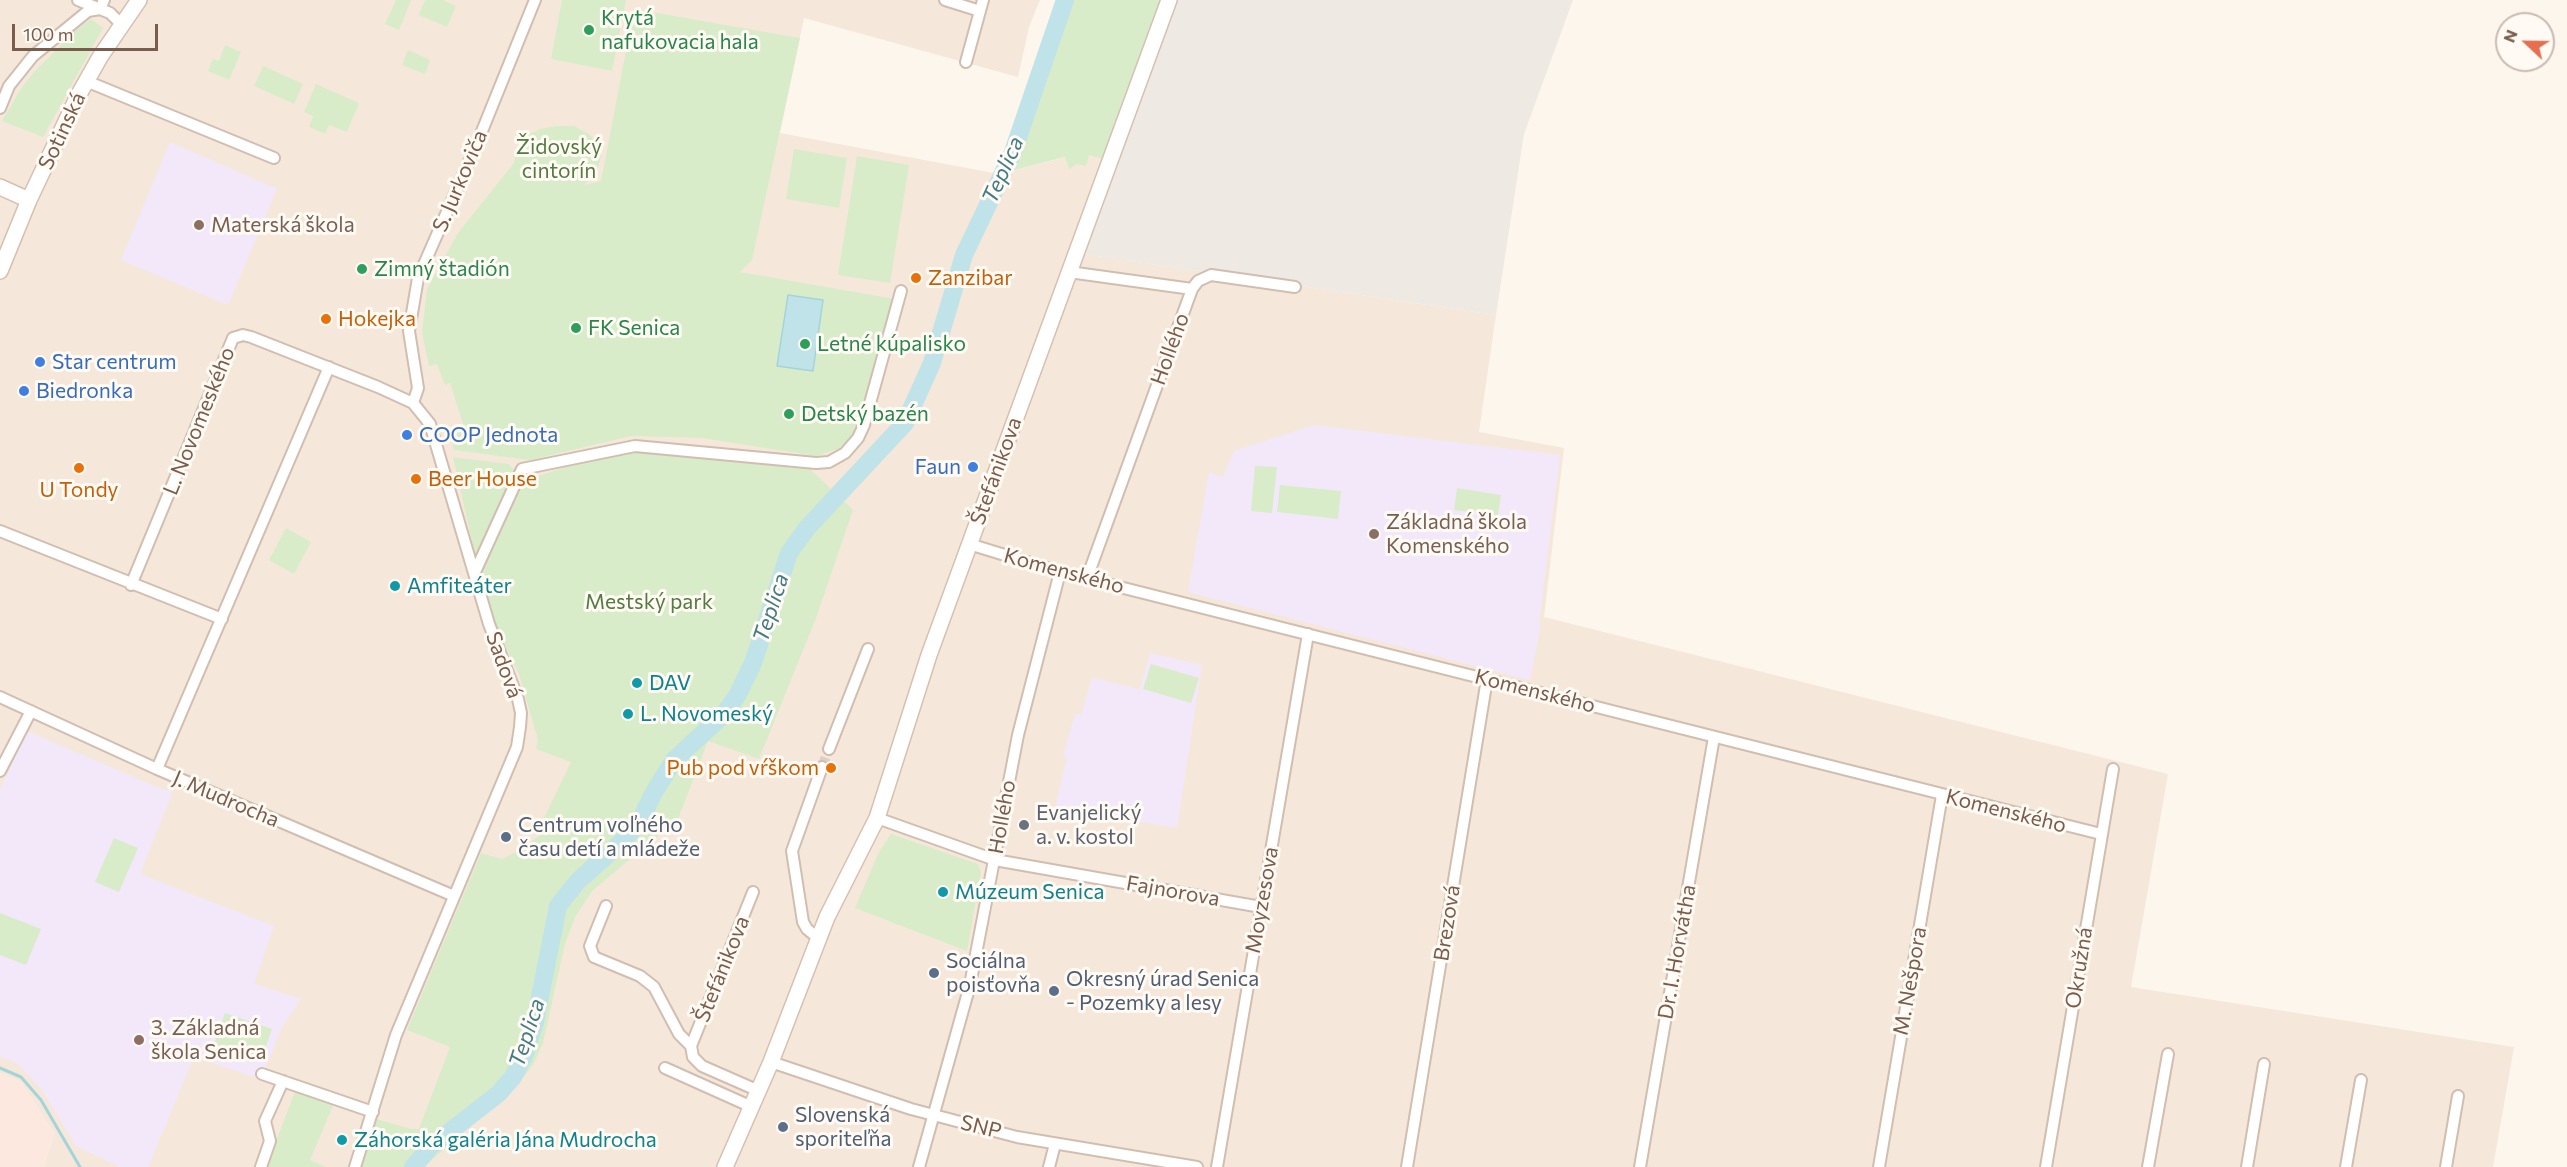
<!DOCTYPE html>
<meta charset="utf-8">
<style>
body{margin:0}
#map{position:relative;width:2567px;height:1167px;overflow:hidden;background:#fdf6ec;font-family:Commissioner,sans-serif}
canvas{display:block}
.north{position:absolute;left:2495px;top:12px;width:60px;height:60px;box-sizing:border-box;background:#fffaf3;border:2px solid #cabbb1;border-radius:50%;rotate:292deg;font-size:16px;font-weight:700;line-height:24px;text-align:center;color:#7a5c4d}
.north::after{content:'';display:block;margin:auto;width:21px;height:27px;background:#e76f51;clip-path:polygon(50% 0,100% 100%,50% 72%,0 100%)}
.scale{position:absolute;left:12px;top:24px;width:146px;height:27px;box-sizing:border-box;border:3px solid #7a5c4d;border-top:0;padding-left:8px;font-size:18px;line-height:21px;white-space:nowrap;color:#7a5c4d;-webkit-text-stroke:4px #fffaf3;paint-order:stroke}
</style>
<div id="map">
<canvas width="2567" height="1167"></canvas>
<div class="north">N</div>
<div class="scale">100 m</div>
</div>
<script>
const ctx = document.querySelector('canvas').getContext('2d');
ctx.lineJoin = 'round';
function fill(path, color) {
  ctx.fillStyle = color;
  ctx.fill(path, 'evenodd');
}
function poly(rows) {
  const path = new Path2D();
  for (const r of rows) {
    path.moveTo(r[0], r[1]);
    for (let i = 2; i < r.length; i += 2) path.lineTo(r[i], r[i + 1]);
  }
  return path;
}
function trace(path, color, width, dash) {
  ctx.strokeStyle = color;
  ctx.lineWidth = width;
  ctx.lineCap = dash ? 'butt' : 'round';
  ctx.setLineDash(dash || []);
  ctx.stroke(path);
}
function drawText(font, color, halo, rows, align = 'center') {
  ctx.font = font + ' Commissioner,sans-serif';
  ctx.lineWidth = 6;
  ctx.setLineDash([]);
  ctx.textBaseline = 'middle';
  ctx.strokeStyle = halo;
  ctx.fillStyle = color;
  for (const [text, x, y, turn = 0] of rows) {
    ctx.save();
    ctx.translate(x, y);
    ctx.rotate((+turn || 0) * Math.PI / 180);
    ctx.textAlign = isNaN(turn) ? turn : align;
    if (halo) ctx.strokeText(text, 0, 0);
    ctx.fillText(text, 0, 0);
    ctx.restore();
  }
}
const residential = poly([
 [0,0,1040,0,1029,27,1018,77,804,18,780,133,999,174,1106,147,1077,253,1496,315,1479,432,1564,448,1544,617,2168,774,2131,987,2514,1047,2493,1167,43,1167,54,1134,21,1082,0,1073]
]);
const commercial = poly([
 [0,1073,21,1082,54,1134,43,1167,0,1167]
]);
const industrial = poly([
 [1166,0,1573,0,1524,134,1496,315,1076,253,1106,147]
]);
const education = poly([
 [170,142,277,189,228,305,121,260],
 [1314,425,1560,455,1539,623,1541,624,1530,680,1188,592,1209,472,1223,477,1234,451],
 [1150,653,1202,665,1177,828,1055,807,1067,758,1063,756,1075,714,1081,715,1092,678,1140,689],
 [27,731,159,788,173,791,140,874,274,926,254,984,301,999,281,1029,261,1079,194,1057,148,1167,120,1167,76,1146,42,1090,17,1063,0,1057,0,790]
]);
const green = poly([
 [396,0,411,0,399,30,385,24],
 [425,0,443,0,456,6,447,27,419,15],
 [562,0,626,0,612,71,551,59],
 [1056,0,1160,0,1104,159,1089,155,1086,166,1077,164,1069,169,1065,157,999,174],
 [634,9,800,38,752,260,740,272,895,299,857,427,851,437,838,449,816,456,702,438,631,436,530,460,454,450,451,436,465,430,450,383,445,385,437,364,429,366,422,333,427,289,458,233,514,163,516,152,524,137,540,129,556,126,574,126,589,134,600,146,601,158,595,175,584,185,601,181],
 [91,19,103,28,43,137,2,121,22,87,34,72,73,33],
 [225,45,241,52,229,80,208,71,213,59,219,61],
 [408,50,430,60,425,74,402,65],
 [263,66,303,84,294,104,254,86],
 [316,84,359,103,347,132,329,125,325,134,309,127,313,116,304,112],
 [794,149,847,158,839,208,786,199],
 [857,156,909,165,890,283,838,275],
 [639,452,810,469,853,510,816,618,759,759,708,741,678,819,592,891,575,917,565,944,543,1043,533,1065,518,1084,424,1167,361,1167,376,1119,411,1129,419,1129,450,1047,407,1030,481,853,502,859,520,850,544,832,547,825,543,820,571,762,536,749,538,740,519,674,499,634,476,559,453,457,509,464,523,481,599,456],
 [1255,466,1277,467,1272,513,1251,511],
 [1280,485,1341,491,1338,519,1277,512],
 [1457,488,1501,495,1498,516,1454,510],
 [286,528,311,542,294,574,269,560],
 [1151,664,1199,678,1191,703,1143,689],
 [891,834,978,864,981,872,967,951,855,908,879,852],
 [114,838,138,848,119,892,95,882],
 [0,913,41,929,26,965,0,955],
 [225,1013,272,1029,261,1060,214,1044],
 [296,1089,335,1101,310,1160,326,1167,266,1167]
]);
const water = poly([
 [788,295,823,300,813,371,777,366,788,295]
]);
const stream = poly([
 [0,1068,21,1077,41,1100,80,1167]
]);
const river = poly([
 [413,1167,430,1147,498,1094,513,1077,525,1054,535,1022,558,906,578,881,626,838,641,819,653,794,674,760,723,715,737,696,753,663,789,553,807,528,905,423,932,363,964,255,1013,152,1065,0]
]);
const streetTunnel = poly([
 [822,767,829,749]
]);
const street = poly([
 [78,0,110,13,121,24],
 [945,0,980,11],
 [966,62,983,0],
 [86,81,274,158],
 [0,108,9,86,33,56,88,11,100,9,104,0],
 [1069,272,1192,289,1198,281,1211,275,1295,287],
 [413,403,418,388,409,331,418,278,478,141,535,0],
 [0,531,222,619],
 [969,544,1060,572,2101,834],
 [475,572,522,469,635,446,816,463,829,462,845,453,858,438,864,425,901,291],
 [1087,578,1192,289],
 [131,585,233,338,243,335,251,337,378,387,413,403,430,424,489,624,518,699,521,713,520,727,517,747,396,1035,355,1167],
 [0,697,157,769,454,896],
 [829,749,868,649],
 [157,769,329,367],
 [0,771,31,711],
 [877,818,995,860,1261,907],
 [606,906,590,946,594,957,640,976,654,987,679,1034,691,1046,693,1057,702,1066,759,1091],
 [818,938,807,929,803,922,792,851,822,767],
 [691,1046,753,892],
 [771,1062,911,1109,1017,1137,1197,1167],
 [665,1068,752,1107],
 [262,1074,373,1112],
 [261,1167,270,1141,265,1121,283,1081],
 [919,1167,970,985,1018,735,1060,572],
 [1049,1167,1055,1144],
 [1217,1167,1308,634],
 [1407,1167,1487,679],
 [1640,1167,1714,737],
 [1879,1167,1942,795],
 [2046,1167,2113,769],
 [2148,1167,2168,1054],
 [2247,1167,2264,1064],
 [2346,1167,2361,1080],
 [2446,1167,2458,1096]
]);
const secondary = poly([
 [0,187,29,200],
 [0,271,29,200,78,96,100,57,139,0],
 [725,1167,771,1062,827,917,877,818,929,655,963,562,1169,0]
]);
const markers = [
 [589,30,6,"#2e9e5b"],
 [199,225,6,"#8d6e63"],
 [362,269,6,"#2e9e5b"],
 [916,278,6,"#e8710a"],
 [326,319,6,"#e8710a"],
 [576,328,6,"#2e9e5b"],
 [805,344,6,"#2e9e5b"],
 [40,362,6,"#3f7fe0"],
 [24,391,6,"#3f7fe0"],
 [789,414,6,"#2e9e5b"],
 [407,435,6,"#3f7fe0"],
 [973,467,6,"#3f7fe0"],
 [79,468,6,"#e8710a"],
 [416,479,6,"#e8710a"],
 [1374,534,6,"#8d6e63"],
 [395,586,6,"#0f9aa8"],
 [637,683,6,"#0f9aa8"],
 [628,714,6,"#0f9aa8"],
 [831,768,6,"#e8710a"],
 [1024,825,6,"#6b7280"],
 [506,837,6,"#5c6f8a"],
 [943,892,6,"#0f9aa8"],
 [934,973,6,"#5c6f8a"],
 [1054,991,6,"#5c6f8a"],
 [139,1040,6,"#8d6e63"],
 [783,1127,6,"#5c6f8a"],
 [342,1140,6,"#0f9aa8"]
];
const leisureNames = [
 ["Krytá",601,18],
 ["nafukovacia hala",601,42],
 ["Zimný štadión",374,269],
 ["FK Senica",588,328],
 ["Letné kúpalisko",817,344],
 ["Detský bazén",801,414]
];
const streetNames = [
 ["Sotinská",62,131,-65],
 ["S. Jurkoviča",460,181,-67],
 ["Hollého",1170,349,-70],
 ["L. Novomeského",199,421,-68],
 ["Štefánikova",996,471,-70],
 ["Komenského",1064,571,15],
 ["Sadová",504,665,70],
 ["Komenského",1535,691,14],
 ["J. Mudrocha",226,799,23],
 ["Komenského",2006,811,14],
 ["Hollého",1002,817,-80],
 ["Fajnorova",1173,891,10],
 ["Moyzesova",1262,900,-80],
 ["Brezová",1447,923,-81],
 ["Dr. I. Horvátha",1677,952,-80],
 ["Okružná",2079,968,-81],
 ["Štefánikova",722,969,-68],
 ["M. Nešpora",1910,981,-80],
 ["SNP",981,1127,14]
];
const parkNames = [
 ["Židovský",559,147],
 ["cintorín",559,171],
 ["Mestský park",649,602]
];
const educationNames = [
 ["Materská škola",211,225],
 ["Základná škola",1386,522],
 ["Komenského",1386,546],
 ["3. Základná",151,1028],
 ["škola Senica",151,1052]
];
const foodNames = [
 ["Zanzibar",928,278],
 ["Hokejka",338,319],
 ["Beer House",428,479],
 ["U Tondy",79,490,"center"],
 ["Pub pod vŕškom",819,768,"right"]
];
const shopNames = [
 ["Star centrum",52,362],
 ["Biedronka",36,391],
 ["COOP Jednota",419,435],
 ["Faun",961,467,"right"]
];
const cultureNames = [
 ["Amfiteáter",407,586],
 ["DAV",649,683],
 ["L. Novomeský",640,714],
 ["Múzeum Senica",955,892],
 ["Záhorská galéria Jána Mudrocha",354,1140]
];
const worshipNames = [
 ["Evanjelický",1036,813],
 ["a. v. kostol",1036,837]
];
const serviceNames = [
 ["Centrum voľného",518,825],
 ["času detí a mládeže",518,849],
 ["Sociálna",946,961],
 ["poisťovňa",946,985],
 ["Okresný úrad Senica",1066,979],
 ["- Pozemky a lesy",1066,1003],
 ["Slovenská",795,1115],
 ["sporiteľňa",795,1139]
];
const waterNames = [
 ["Teplica",1003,170,-66],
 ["Teplica",771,608,-72],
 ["Teplica",527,1033,-72]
];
fill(residential, '#f5e8da');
fill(commercial, '#fde8e0');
fill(industrial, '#efe9e4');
fill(education, '#f3e8fa');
fill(green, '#d8ecc9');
fill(water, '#bfe3e8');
trace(water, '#a5d3da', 1.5);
trace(stream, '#a5d3da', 3);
trace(river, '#bfe3e8', 18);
trace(streetTunnel, '#dcd0c4', 10, [10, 5]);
trace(street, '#d1beb0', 14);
trace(secondary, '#d6c0b0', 18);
trace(street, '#fff', 10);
trace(secondary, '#fff', 15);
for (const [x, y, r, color] of markers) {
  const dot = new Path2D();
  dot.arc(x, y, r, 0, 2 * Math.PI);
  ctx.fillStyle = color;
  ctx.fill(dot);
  trace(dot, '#fffaf3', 2);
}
drawText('21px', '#27864d', '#fffaf3', leisureNames, 'left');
drawText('21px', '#7a5c4d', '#fffaf3', streetNames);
drawText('21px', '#537a41', '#fffaf3', parkNames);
drawText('21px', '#785e54', '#fffaf3', educationNames, 'left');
drawText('21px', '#c56008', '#fffaf3', foodNames, 'left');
drawText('21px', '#366cbe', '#fffaf3', shopNames, 'left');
drawText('21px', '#0d838f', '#fffaf3', cultureNames, 'left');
drawText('21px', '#5b616d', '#fffaf3', worshipNames, 'left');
drawText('21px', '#4e5e75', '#fffaf3', serviceNames, 'left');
drawText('italic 22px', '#437c86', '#fffaf3', waterNames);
</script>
